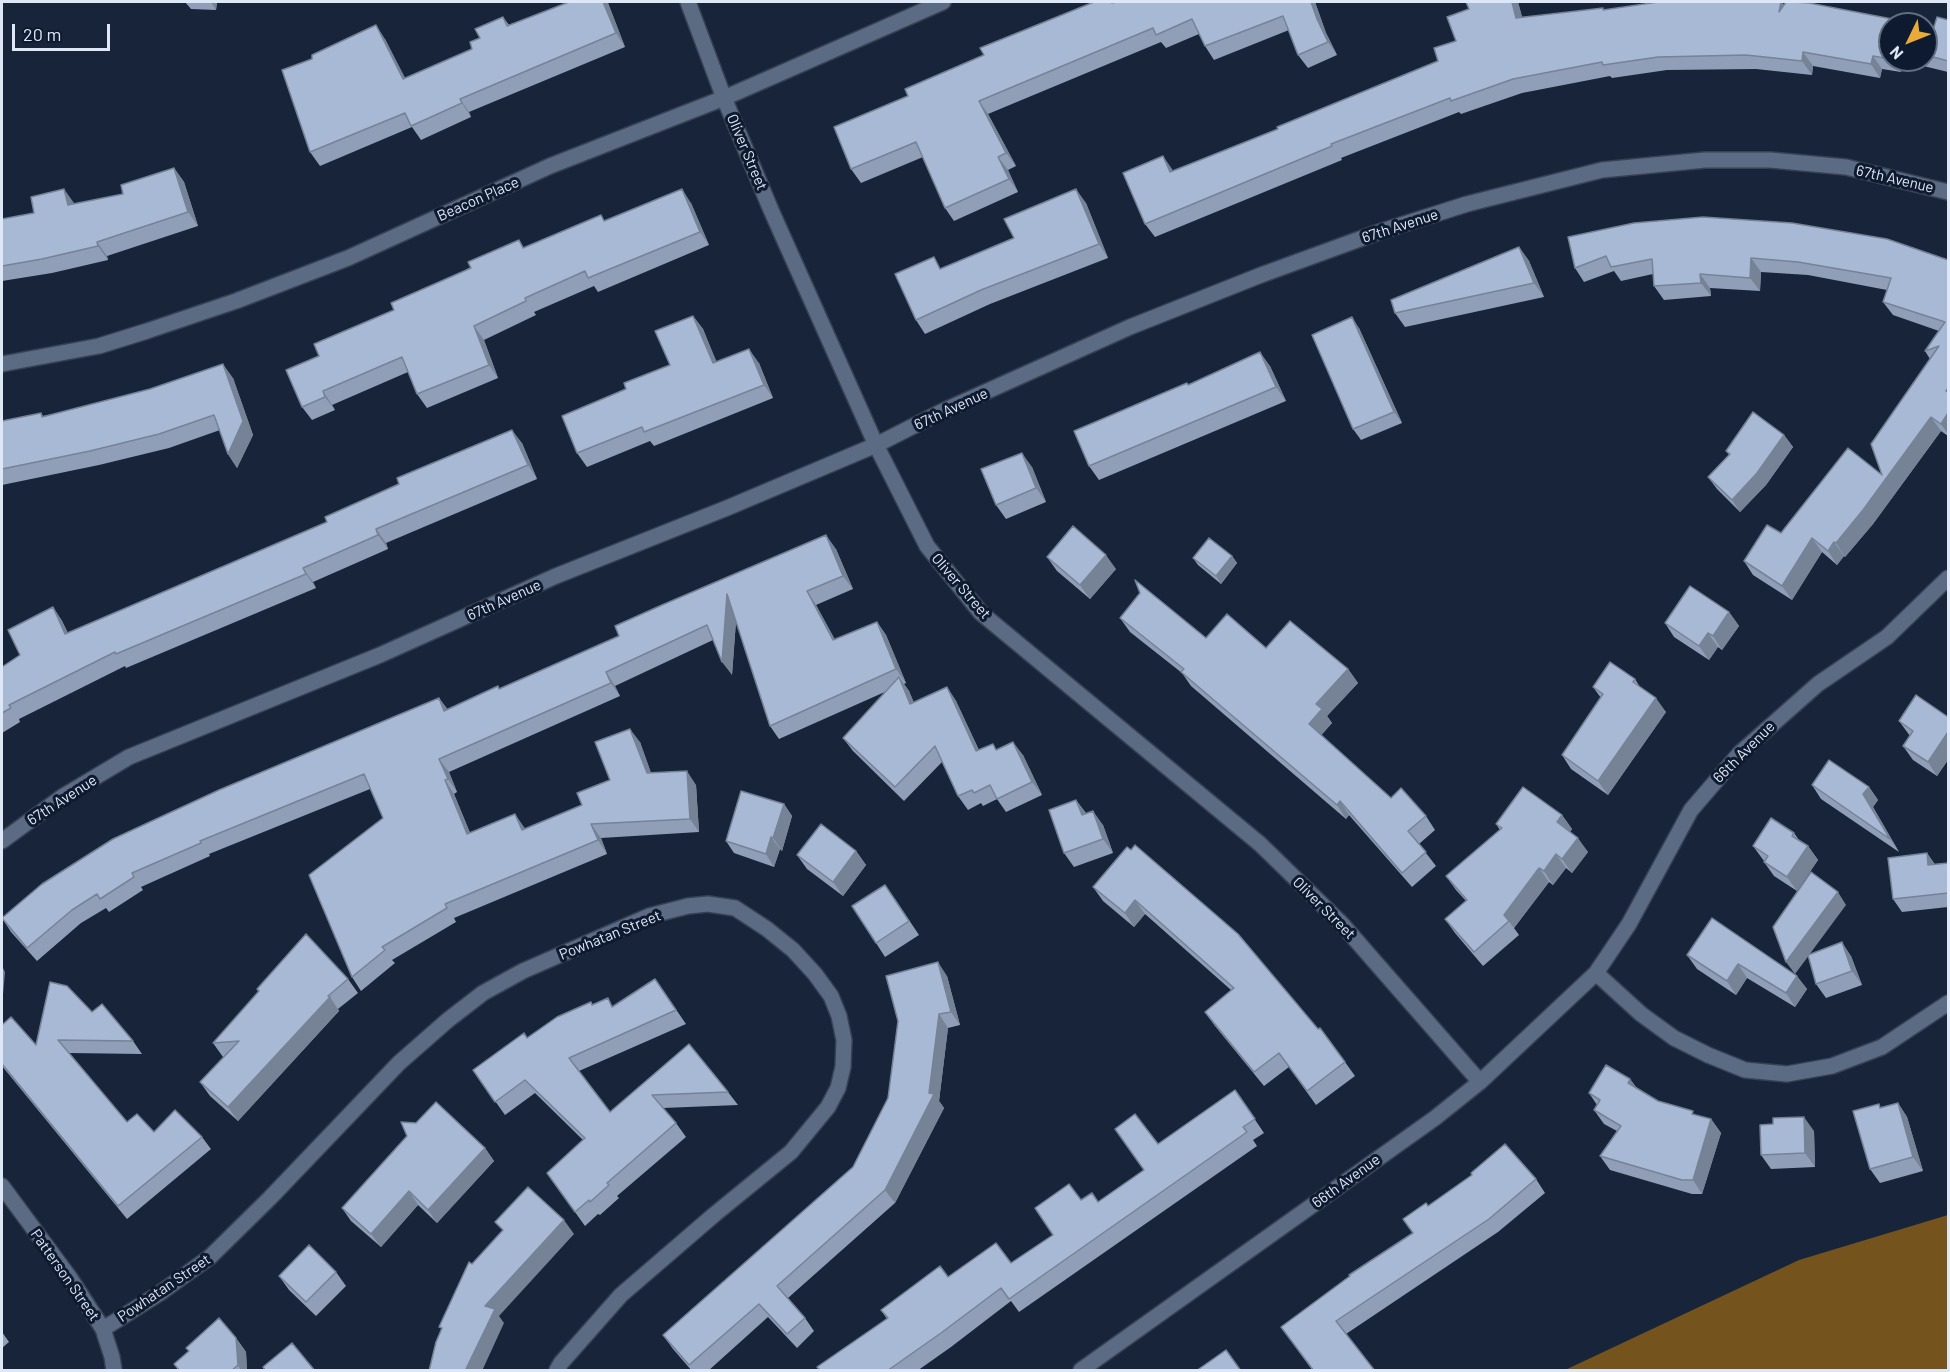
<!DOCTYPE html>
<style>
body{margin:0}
#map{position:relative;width:1950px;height:1372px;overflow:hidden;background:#172439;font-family:Barlow,sans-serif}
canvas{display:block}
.frame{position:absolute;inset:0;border:3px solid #dee7f6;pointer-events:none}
.north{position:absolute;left:1878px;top:12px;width:60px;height:60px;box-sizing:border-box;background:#0e1a2f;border:2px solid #616c7f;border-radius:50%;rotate:227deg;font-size:16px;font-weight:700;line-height:24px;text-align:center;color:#dee7f6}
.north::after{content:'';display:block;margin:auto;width:21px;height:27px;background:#eaaa38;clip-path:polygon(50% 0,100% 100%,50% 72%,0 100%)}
.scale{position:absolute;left:12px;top:24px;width:98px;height:27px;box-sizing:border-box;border:3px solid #dee7f6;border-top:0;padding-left:8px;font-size:18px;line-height:21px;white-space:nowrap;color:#dee7f6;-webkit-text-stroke:4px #0e1a2f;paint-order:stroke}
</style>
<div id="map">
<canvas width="1950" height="1372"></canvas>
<div class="frame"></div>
<div class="north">N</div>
<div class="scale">20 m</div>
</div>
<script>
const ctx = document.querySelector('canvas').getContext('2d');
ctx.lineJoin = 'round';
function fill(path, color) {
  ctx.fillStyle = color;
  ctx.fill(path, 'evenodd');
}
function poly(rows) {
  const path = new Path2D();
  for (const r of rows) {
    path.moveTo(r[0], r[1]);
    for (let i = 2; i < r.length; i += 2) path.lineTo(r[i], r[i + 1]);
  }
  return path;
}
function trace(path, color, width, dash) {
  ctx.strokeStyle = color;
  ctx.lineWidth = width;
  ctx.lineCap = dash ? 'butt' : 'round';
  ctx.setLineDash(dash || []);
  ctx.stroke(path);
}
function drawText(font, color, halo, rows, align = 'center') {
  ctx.font = font + ' Barlow,sans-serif';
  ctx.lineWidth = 6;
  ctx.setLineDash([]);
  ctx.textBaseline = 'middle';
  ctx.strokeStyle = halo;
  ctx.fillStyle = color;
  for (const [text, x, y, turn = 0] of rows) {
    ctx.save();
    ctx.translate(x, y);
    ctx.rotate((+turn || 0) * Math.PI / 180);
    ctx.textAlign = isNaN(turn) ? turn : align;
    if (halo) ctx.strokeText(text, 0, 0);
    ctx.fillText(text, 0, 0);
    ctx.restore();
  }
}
const forest = poly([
 [1948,1215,1948,1370,1565,1370,1799,1260]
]);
const minor = poly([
 [688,2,724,98,771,210,876,445,927,546,981,613,1260,844,1341,923,1480,1082],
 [2,364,99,346,147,331,236,301,348,258,550,166,724,98,943,2],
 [2,841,62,797,129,757,380,655,556,576,727,508,876,445,943,411,1130,327,1261,275,1379,232,1467,204,1602,170,1705,160,1770,160,1846,167,1948,192],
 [1596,973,1641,1014,1674,1038,1708,1055,1745,1070,1787,1074,1832,1066,1882,1047,1948,1003],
 [2,1186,70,1278,103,1329,112,1357,114,1370],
 [103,1329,160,1293,210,1257,270,1198,399,1063,448,1020,483,993,523,971,649,916,688,906,708,904,735,908,767,929,793,950,815,974,831,996,839,1016,844,1040,843,1067,838,1088,828,1107,791,1152,715,1214,621,1295,561,1363,557,1370],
 [1081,1370,1435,1118,1480,1082,1596,973,1629,924,1691,810,1740,753,1818,684,1887,637,1948,578]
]);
const wall = poly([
 [185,2,217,2,216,10,191,9],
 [1115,2,1315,2,1326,33,1337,55,1308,68,1298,55,1289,30,1214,60,1205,46,1199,34,1166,48,1161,42,988,114,1016,166,1008,170,1018,192,954,221,945,208,923,157,861,183,851,169,908,96],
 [1518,2,1522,17,1604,10,1784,4,1890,24,1890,60,1926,60,1926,25,1934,27,1948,20,1948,72,1903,61,1901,72,1882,69,1880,78,1813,66,1812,75,1756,69,1667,70,1612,78,1610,76,1522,93,1461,114,1459,112,1341,158,1342,160,1155,237,1145,224,1173,171,1278,129,1438,61,1456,41],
 [608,3,625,47,469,112,471,117,421,140,412,127,320,166,310,152,312,59,385,39,405,79,472,49,480,38,503,17,509,25],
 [174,168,184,182,198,226,107,256,108,260,52,273,2,281,2,219,34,213,123,194],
 [691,203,709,245,598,292,594,286,534,312,536,315,484,340,498,378,427,408,417,394,408,372,332,405,335,410,312,420,302,407,319,356,394,310,519,240,524,248,605,221],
 [1086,203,1108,258,990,304,925,334,916,320,942,268,1014,238],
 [1568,237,1948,260,1948,436,1941,431,1873,524,1845,557,1844,556,1837,565,1822,552,1792,600,1753,575,1744,561,1781,533,1882,475,1930,359,1925,351,1939,331,1893,315,1883,302,1887,290,1808,275,1761,272,1760,291,1710,288,1711,296,1664,300,1654,286,1653,274,1621,281,1614,271,1584,282,1575,268],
 [1519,247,1529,261,1544,297,1405,327,1395,313],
 [693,316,703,329,716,362,759,363,773,398,654,446,650,441,587,467,577,453,626,389,670,365],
 [1359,328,1402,423,1361,440,1353,429],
 [1270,366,1286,401,1099,480,1089,466,1188,385],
 [233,378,253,435,237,468,228,454,220,430,169,448,99,465,2,485,2,421,41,413,43,416],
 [1784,435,1793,447,1766,485,1740,512,1717,489,1708,477,1729,455,1726,451],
 [522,443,537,479,386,543,388,549,313,582,316,588,126,668,125,666,19,719,20,722,2,733,2,667,20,655,53,607,62,621,68,633],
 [1032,467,1046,502,1006,519,996,505],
 [836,549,853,589,816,605,835,640,877,622,886,635,906,683,904,684,909,691,914,703,947,687,956,701,979,750,996,750,1023,755,1042,795,1006,812,997,799,983,806,981,803,968,810,958,796,942,762,904,801,853,751,843,738,887,691,779,739,770,726,736,621,732,675,713,640,615,686,620,696,449,772,457,792,454,794,470,833,524,827,525,829,582,805,610,780,640,742,651,773,696,785,699,832,601,838,607,854,454,918,456,922,392,960,395,963,361,991,352,977,383,818,370,789,209,854,210,856,141,887,143,890,109,912,106,908,81,923,37,961,11,932,2,918,439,698,447,709,500,689],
 [1232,556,1237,563,1221,584,1198,565,1193,558],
 [1047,557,1116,569,1090,599,1057,571],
 [1729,612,1739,626,1722,650,1718,647,1709,660,1674,637,1665,623],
 [1120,618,1206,638,1266,648,1348,669,1358,683,1327,716,1332,723,1321,735,1391,798,1426,816,1435,830,1419,844,1436,866,1412,887,1349,815,1346,819,1191,686,1182,673,1130,632],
 [1635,679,1640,687,1666,712,1608,795,1571,769,1562,755,1601,698,1593,687],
 [1948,717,1948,760,1937,776,1913,760,1903,746,1910,736,1899,721],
 [1812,785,1869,787,1878,800,1873,807,1899,852,1821,799],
 [1076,800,1086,813,1103,825,1113,853,1074,867,1064,853],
 [784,804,792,816,782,851,780,849,774,867,734,853,726,841],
 [1562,815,1572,829,1570,832,1588,852,1572,873,1566,868,1553,885,1549,882,1514,928,1519,935,1483,966,1455,933,1445,919,1466,901,1456,890,1446,876,1500,830,1496,824],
 [1794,833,1799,840,1808,846,1818,860,1797,891,1774,876,1764,862,1764,861,1753,846],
 [1127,847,1345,1062,1355,1076,1316,1105,1289,1067,1264,1086,1215,1026,1205,1012,1231,990,1145,914,1134,927,1103,901,1093,887],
 [856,851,866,865,843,896,807,869,797,855],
 [1927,853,1935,865,1948,863,1948,907,1902,912,1893,899],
 [895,899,919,935,885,957,876,943],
 [1846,905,1809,955,1851,956,1862,985,1826,998,1816,984,1808,956,1795,974,1807,989,1795,1007,1747,978,1736,995,1697,969,1687,955,1795,974],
 [947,976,960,1025,948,1028,939,1101,944,1108,895,1203,788,1298,805,1318,814,1331,797,1348,768,1317,708,1371,692,1371,673,1349,663,1335,853,1167,888,1098],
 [348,979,358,993,338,1009,339,1011,238,1121,210,1096,200,1082,224,1057,223,1057,213,1043,258,992,257,989],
 [655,979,686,1024,579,1071,610,1112,689,1044,728,1092,738,1105,663,1108,676,1123,686,1137,617,1196,619,1198,600,1215,598,1214,585,1226,547,1173,583,1140,535,1093,505,1115,473,1070,591,1002,593,1005,614,1006],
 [92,1012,133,1041,142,1054,69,1053,127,1122,154,1132,202,1137,211,1149,127,1219,2,1066,2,1025,36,1045],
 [1630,1079,1636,1087,1658,1101,1696,1115,1711,1119,1721,1133,1702,1194,1692,1194,1610,1170,1600,1156,1617,1131,1604,1124,1594,1110,1597,1105,1589,1093],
 [1235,1090,1264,1133,1253,1140,1257,1146,1019,1312,1011,1301,951,1347,917,1371,819,1371,817,1367,887,1319,881,1310,948,1277,1011,1263,1053,1235,1081,1200,1098,1202,1144,1170,1158,1144],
 [1898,1103,1907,1117,1923,1171,1880,1183,1870,1169,1881,1107],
 [1814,1131,1815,1167,1771,1169,1761,1155],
 [485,1148,494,1161,437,1223,418,1205,381,1247,351,1221,342,1208],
 [1536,1179,1545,1193,1498,1232,1346,1334,1375,1371,1313,1371,1281,1327,1412,1233],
 [336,1272,346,1286,316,1316,289,1290,279,1276],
 [2,1332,9,1342,2,1348],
 [236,1338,246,1352,247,1371,179,1371,174,1364,189,1351,186,1348]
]);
const shadedWall = poly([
 [211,2,217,2,216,10],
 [603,2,607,2,608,3,625,47,616,33],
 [1311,2,1315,2,1326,33,1337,55,1328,42,1317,19],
 [1512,2,1518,2,1526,31,1516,18],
 [1781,2,1782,2,1790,14,1779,12],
 [376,25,385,39,413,93,403,79],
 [1803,52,1813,66,1812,75,1802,61],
 [1873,56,1882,69,1880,78,1871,64],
 [1892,60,1903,60,1903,61,1901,72],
 [460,99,469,112,471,117,462,103],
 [979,101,988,114,1016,166,1006,153],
 [1163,156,1172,169,1179,185,1170,172],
 [998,157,1008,170,1018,192,1009,179],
 [174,168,184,182,198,226,188,212],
 [64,189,74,203,78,219,68,205],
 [682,189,691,203,709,245,700,232],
 [1076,189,1086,203,1108,258,1099,244],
 [97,242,107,256,108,260,98,246],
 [1519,247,1529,261,1544,297,1534,283],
 [1751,258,1761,272,1760,291,1750,278],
 [1700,274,1710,288,1711,296,1701,283],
 [693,316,703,329,723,377,713,363],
 [1352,317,1359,328,1402,423,1394,412],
 [474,326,484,340,498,378,489,365],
 [749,349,759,363,773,398,764,385],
 [1260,352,1270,366,1286,401,1276,387],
 [223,364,233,378,253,435,237,468,228,454],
 [323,391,332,405,335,410,325,397],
 [1948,413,1948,434,1941,424],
 [1931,417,1941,431,1873,524,1845,557,1836,543],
 [512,430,522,443,537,479,528,465],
 [1784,435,1793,447,1766,485,1740,512,1732,500],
 [1022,453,1032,467,1046,502,1036,488],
 [376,529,386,543,388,549,378,535],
 [826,535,836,549,853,589,843,576],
 [1812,538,1822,552,1792,600,1782,586],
 [1834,542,1844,556,1837,565,1828,551],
 [1106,555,1116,569,1090,599,1080,585],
 [1232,556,1237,563,1221,584,1216,576],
 [303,568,313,582,316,588,306,574],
 [807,591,816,605,843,654,833,640],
 [727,594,737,608,732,675,722,662],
 [53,607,62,621,75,648,65,634],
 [1729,612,1739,626,1722,650,1713,636],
 [877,622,886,635,906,683,896,669],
 [1708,633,1718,647,1709,660,1699,646],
 [1348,669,1358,683,1327,716,1332,723,1319,738,1309,724,1316,704],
 [606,672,615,686,620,696,611,683],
 [899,677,909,691,920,717,910,704],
 [947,687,956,701,985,764,976,751],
 [439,698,449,711,444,711],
 [1656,698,1666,712,1608,795,1598,781],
 [630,729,640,742,656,787,647,773],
 [1948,732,1948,760,1937,776,1928,762],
 [1013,742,1023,755,1042,795,1032,782],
 [439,759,449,772,457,792,448,779],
 [687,771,696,785,699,832,690,819],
 [445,780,454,794,476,847,467,834],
 [1869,787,1878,800,1873,807,1899,852,1890,839,1863,794],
 [1076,800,1086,814,1082,815],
 [1340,801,1349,815,1346,819,1337,805],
 [784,804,792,816,782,851,773,838],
 [1093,811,1103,825,1113,853,1103,839],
 [515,814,524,827,531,844,522,830],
 [1562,815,1572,829,1567,836,1557,822],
 [591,824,601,838,607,854,598,840],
 [771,837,780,849,774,867,766,854],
 [1578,838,1588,852,1572,873,1562,859],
 [1808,846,1818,860,1797,891,1787,877],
 [856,851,866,865,843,896,833,882],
 [1927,853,1937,867,1928,865],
 [1556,854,1566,868,1553,885,1544,871],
 [1539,868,1549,882,1514,928,1504,915],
 [1838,892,1846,905,1795,974,1786,962],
 [1135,900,1145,914,1134,927,1125,913],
 [1842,942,1851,956,1862,985,1852,971],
 [938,962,947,976,960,1025,951,1012],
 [1738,964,1747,978,1736,995,1727,981],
 [2,966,5,972,2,1006],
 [1797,976,1807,989,1795,1007,1786,993],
 [330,997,339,1011,238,1121,228,1107],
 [939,1014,948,1028,939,1101,944,1108,895,1203,885,1190,929,1093],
 [1630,1079,1640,1093,1628,1083],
 [1898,1103,1907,1117,1923,1171,1913,1157],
 [1804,1117,1814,1131,1815,1167,1805,1153],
 [1711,1119,1721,1133,1702,1194,1693,1180],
 [485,1148,494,1161,437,1223,428,1210],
 [409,1191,418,1205,381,1247,371,1234],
 [564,1220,574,1234,499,1316,504,1323,482,1371,465,1371,485,1306],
 [236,1338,246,1352,247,1371,241,1371,238,1365]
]);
const building = poly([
 [569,2,603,2,616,33,460,99,462,103,411,126,405,113,310,152,282,70,312,59,312,55,376,25,403,79,472,49,470,42,480,38,475,29,503,17,507,26,569,2],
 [1094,2,1112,2,1112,3,1115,2,1311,2,1317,19,1328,42,1298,55,1283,16,1205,46,1192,19,1156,35,1153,28,979,101,1006,153,998,157,1009,179,945,208,916,142,851,169,834,127,908,96,905,89,984,55,980,48,1094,2],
 [1466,2,1512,2,1516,18,1603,8,1603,10,1658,2,1781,2,1779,12,1786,2,1794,2,1809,3,1918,24,1890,24,1890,59,1873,56,1871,64,1803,52,1802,61,1746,55,1658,57,1603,65,1602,62,1513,79,1451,101,1450,98,1331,144,1332,146,1145,224,1123,173,1163,156,1170,172,1278,129,1277,127,1438,61,1434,48,1456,41,1447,17,1469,9,1466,2],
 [1937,17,1948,20,1948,61,1926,55,1926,25,1934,27,1937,17],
 [174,168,188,212,97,242,98,246,42,259,2,266,2,219,34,213,31,197,64,189,68,205,123,194,121,185,174,168],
 [682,189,700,232,588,278,585,271,525,298,526,301,474,326,489,365,417,394,402,357,323,391,325,397,302,407,286,370,319,356,314,344,394,310,391,303,471,268,468,262,519,240,523,248,601,215,604,221,682,189],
 [1076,189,1099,244,981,290,916,320,895,274,934,257,940,269,1014,238,1004,219,1076,189],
 [1703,217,1792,223,1887,239,1948,260,1948,388,1946,391,1948,392,1948,413,1941,424,1931,417,1863,510,1836,543,1834,542,1828,551,1812,538,1782,586,1744,561,1767,525,1781,533,1848,448,1882,475,1871,444,1939,346,1925,351,1945,322,1883,302,1891,278,1798,262,1751,258,1750,278,1700,274,1701,283,1654,286,1652,259,1611,267,1606,256,1575,268,1568,237,1634,223,1703,217],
 [1519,247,1534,283,1395,313,1391,300,1519,247],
 [693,316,713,363,749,349,764,385,644,432,642,427,577,453,562,416,626,389,624,383,670,365,655,331,693,316],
 [1352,317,1394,412,1353,429,1312,335,1352,317],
 [1260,352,1276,387,1089,466,1074,431,1187,383,1188,385,1260,352],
 [223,364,243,421,228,454,214,415,159,434,90,451,2,469,2,421,41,413,42,417,150,389,223,364],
 [1753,412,1784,435,1757,473,1732,500,1708,477,1730,454,1726,451,1753,412],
 [512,430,528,465,376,529,378,535,303,568,306,574,116,654,115,652,9,705,11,708,2,713,2,667,20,655,8,630,53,607,65,634,327,522,325,517,399,484,397,478,512,430],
 [1022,453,1036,488,996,505,981,469,1022,453],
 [1073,526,1106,555,1080,585,1047,557,1073,526],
 [826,535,843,576,807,591,833,640,877,622,896,669,770,726,727,594,722,662,707,625,606,672,611,683,439,759,448,779,445,780,467,834,515,814,522,830,582,805,577,793,610,780,595,742,630,729,647,773,687,771,690,819,591,824,598,840,445,904,447,908,382,947,385,950,352,977,309,875,383,818,364,774,200,841,201,843,132,873,134,877,100,899,97,894,72,910,27,948,2,918,42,884,113,839,219,790,439,698,444,711,498,686,499,689,619,636,615,626,662,605,826,535],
 [1209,538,1232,556,1216,576,1193,558,1209,538],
 [1135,580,1206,638,1227,614,1266,648,1290,621,1348,669,1316,704,1322,709,1309,724,1391,798,1401,788,1426,816,1408,831,1426,852,1402,873,1340,801,1337,805,1181,672,1184,669,1120,618,1140,593,1135,580],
 [1690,586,1729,612,1713,636,1708,633,1699,646,1665,623,1690,586],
 [1610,662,1635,679,1633,682,1656,698,1598,781,1562,755,1603,694,1593,687,1610,662],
 [899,677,910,704,947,687,976,751,993,744,996,750,1013,742,1032,782,997,799,990,785,974,793,972,790,958,796,935,746,895,787,843,738,899,677],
 [1916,695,1948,717,1948,732,1928,762,1903,746,1913,731,1899,721,1916,695],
 [1829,760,1869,787,1863,794,1890,839,1812,785,1829,760],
 [1523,787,1562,815,1557,822,1578,838,1562,859,1556,854,1544,871,1539,868,1504,915,1509,921,1474,952,1445,919,1467,900,1446,876,1502,828,1496,824,1523,787],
 [741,791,784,804,773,838,771,837,766,854,726,841,741,791],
 [1076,800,1082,815,1093,811,1103,839,1064,853,1049,810,1076,800],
 [1771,818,1794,833,1792,836,1808,846,1787,877,1764,862,1768,856,1753,846,1771,818],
 [821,824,856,851,833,882,797,855,821,824],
 [1135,845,1238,934,1318,1029,1320,1028,1345,1062,1307,1091,1279,1053,1254,1072,1205,1012,1234,988,1135,900,1125,913,1093,887,1127,847,1131,850,1135,845],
 [1927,853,1928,865,1948,863,1948,893,1893,899,1888,858,1927,853],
 [1811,872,1838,892,1786,962,1773,927,1811,872],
 [885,885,909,921,876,943,852,906,885,885],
 [1712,918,1797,976,1786,993,1738,964,1727,981,1687,955,1712,918],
 [306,934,348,979,328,996,330,997,228,1107,200,1082,239,1041,213,1043,259,991,257,989,306,934],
 [1842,942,1852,971,1816,984,1808,955,1842,942],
 [938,962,951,1012,939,1014,929,1093,934,1094,885,1190,777,1286,805,1318,787,1334,759,1304,689,1365,663,1335,853,1167,888,1098,898,1021,886,976,938,962],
 [655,979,676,1010,569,1058,610,1112,689,1044,728,1092,652,1095,676,1123,607,1183,609,1185,590,1202,589,1200,575,1212,547,1173,585,1138,525,1080,495,1102,473,1070,524,1033,527,1038,557,1017,591,1002,592,1005,608,998,612,1007,655,979],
 [50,982,67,986,92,1012,102,1004,133,1041,58,1040,127,1122,137,1114,154,1132,175,1110,202,1137,118,1206,2,1064,2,1025,11,1017,36,1045,50,982],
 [1606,1065,1630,1079,1628,1083,1658,1101,1693,1111,1692,1114,1711,1119,1693,1180,1682,1180,1600,1156,1621,1126,1594,1110,1600,1100,1589,1093,1606,1065],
 [1235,1090,1255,1119,1243,1127,1247,1132,1009,1299,1001,1288,941,1333,887,1371,819,1371,820,1370,817,1367,888,1318,881,1310,940,1266,948,1277,996,1243,1011,1263,1053,1235,1035,1208,1069,1184,1081,1200,1092,1193,1098,1202,1144,1170,1115,1129,1135,1114,1158,1144,1235,1090],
 [436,1102,485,1148,428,1210,409,1191,371,1234,342,1208,407,1136,401,1122,416,1123,436,1102],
 [1898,1103,1913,1157,1870,1169,1853,1111,1879,1104,1880,1108,1898,1103],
 [1804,1117,1805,1153,1761,1155,1760,1125,1773,1124,1773,1118,1804,1117],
 [1505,1144,1536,1179,1489,1219,1336,1321,1375,1371,1314,1371,1281,1327,1350,1276,1349,1275,1413,1233,1403,1219,1426,1203,1428,1206,1472,1175,1471,1173,1505,1144],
 [528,1187,564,1220,485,1306,495,1309,465,1371,429,1371,436,1342,442,1328,439,1327,469,1262,472,1264,503,1230,495,1222,528,1187],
 [309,1245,336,1272,306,1302,279,1276,309,1245],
 [219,1318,236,1338,238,1365,231,1371,180,1371,174,1364,189,1351,186,1348,219,1318],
 [292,1343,315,1371,266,1371,263,1367,292,1343],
 [1226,1350,1241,1371,1196,1371,1226,1350]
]);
const streetNames = [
 ["Oliver Street",747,152,67],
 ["67th Avenue",1895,179,13],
 ["Beacon Place",478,199,-24],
 ["67th Avenue",1400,226,-18],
 ["67th Avenue",951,409,-25],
 ["Oliver Street",961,586,49],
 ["67th Avenue",504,600,-24],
 ["66th Avenue",1744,752,-45],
 ["67th Avenue",62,800,-33],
 ["Oliver Street",1324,908,45],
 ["Powhatan Street",610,935,-22],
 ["66th Avenue",1346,1181,-36],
 ["Patterson Street",65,1275,55],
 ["Powhatan Street",164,1288,-34]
];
fill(forest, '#74541c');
trace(minor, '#384153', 18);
trace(minor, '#5b6b84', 15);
fill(wall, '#909fb7');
fill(shadedWall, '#768295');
fill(building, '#a8b9d5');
trace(building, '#768295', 1.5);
drawText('15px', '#dee7f6', '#0e1a2f', streetNames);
</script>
